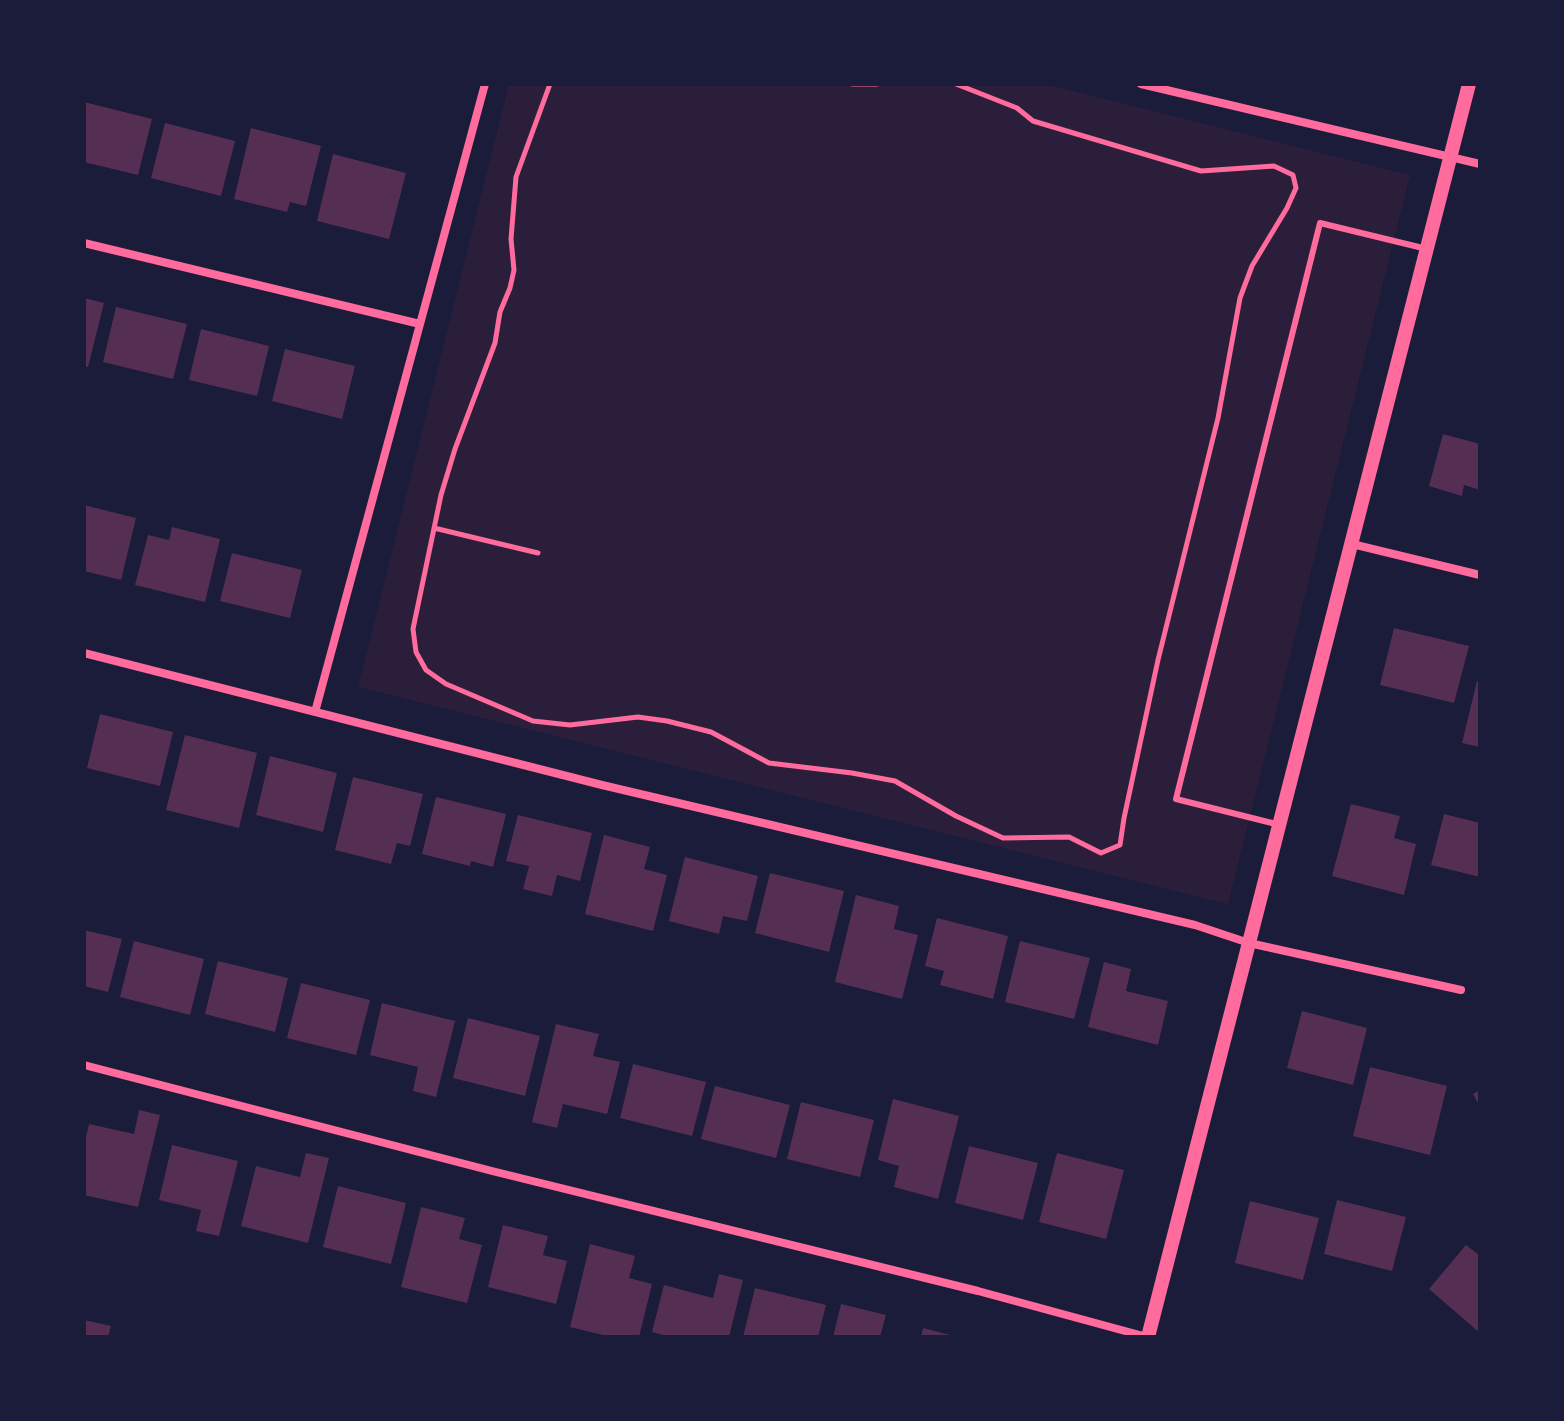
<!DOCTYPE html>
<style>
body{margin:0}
#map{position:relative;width:1564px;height:1421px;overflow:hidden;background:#1b1b3a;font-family:"Roboto Serif",serif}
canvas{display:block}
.frame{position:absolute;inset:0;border:86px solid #1b1b3a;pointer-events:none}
</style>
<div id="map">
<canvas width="1564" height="1421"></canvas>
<div class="frame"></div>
</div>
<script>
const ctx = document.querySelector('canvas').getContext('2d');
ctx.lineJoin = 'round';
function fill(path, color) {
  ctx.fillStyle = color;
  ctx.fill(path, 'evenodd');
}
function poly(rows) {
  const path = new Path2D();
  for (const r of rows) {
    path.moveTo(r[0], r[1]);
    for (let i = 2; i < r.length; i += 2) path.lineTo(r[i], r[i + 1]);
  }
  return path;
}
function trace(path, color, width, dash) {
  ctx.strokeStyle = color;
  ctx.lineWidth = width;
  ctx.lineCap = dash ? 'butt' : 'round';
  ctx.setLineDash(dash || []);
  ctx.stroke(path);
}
const green = poly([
 [509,84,1044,84,1410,175,1228,904,358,687]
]);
const building = poly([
 [84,102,152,119,138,175,84,162],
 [165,123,235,141,221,196,151,178],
 [251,128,321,146,306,206,290,202,287,212,234,199],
 [333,154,406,173,389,239,317,221],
 [84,298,104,303,88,367,84,366],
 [116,307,187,324,173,379,103,362],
 [201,329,269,346,257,396,189,380],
 [285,349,355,366,342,419,272,401],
 [1443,434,1480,444,1480,490,1464,485,1462,496,1429,486],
 [84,505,136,518,121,580,84,571],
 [172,527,220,539,205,602,135,585,148,535,169,540],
 [232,553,302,570,290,618,220,601],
 [1394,628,1469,646,1454,703,1380,685],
 [1477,681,1480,682,1480,747,1462,743],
 [100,714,173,732,160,786,87,768],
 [185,735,257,753,239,828,166,810],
 [270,756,337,773,323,832,256,815],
 [353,777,423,794,410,846,397,843,391,864,335,850],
 [436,797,506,814,493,867,471,861,470,866,422,854],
 [1351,804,1400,816,1394,838,1416,844,1404,895,1332,876],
 [1444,814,1480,823,1480,877,1431,865],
 [518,815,592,833,580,881,557,875,552,896,523,889,529,866,506,861],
 [604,835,650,847,644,869,667,875,653,931,585,914],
 [685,857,758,876,747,921,723,916,719,934,669,921],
 [770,873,844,891,829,952,755,933],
 [856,895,899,906,894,929,918,935,902,999,835,982],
 [937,918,1008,936,993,999,940,985,944,971,925,966],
 [84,930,122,939,108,992,84,986],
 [134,941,204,959,190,1015,120,997],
 [1020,941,1090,958,1074,1019,1005,1002],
 [218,961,288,978,275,1032,205,1014],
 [1104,962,1131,969,1126,991,1168,1001,1158,1045,1088,1027],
 [301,983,370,1000,356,1055,287,1038],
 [382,1003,455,1021,436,1097,413,1091,418,1067,370,1055],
 [1302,1011,1367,1028,1353,1085,1287,1068],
 [468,1018,540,1036,525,1096,453,1078],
 [556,1024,599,1034,593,1056,620,1062,607,1114,563,1104,557,1128,532,1122],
 [633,1064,706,1082,692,1136,620,1118],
 [1370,1067,1447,1086,1430,1155,1353,1136],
 [715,1086,790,1105,776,1158,701,1139],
 [1480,1090,1480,1107,1473,1094],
 [893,1099,959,1116,938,1199,894,1187,899,1166,878,1160],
 [801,1102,874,1120,860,1177,787,1159],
 [139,1110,160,1115,138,1207,84,1195,84,1145,89,1124,134,1134],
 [172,1145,238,1161,219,1236,196,1231,201,1210,159,1200],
 [969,1146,1038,1163,1023,1220,955,1203],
 [306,1153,329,1158,308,1243,241,1226,256,1166,300,1177],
 [1057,1153,1124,1170,1106,1239,1039,1222],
 [338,1186,406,1203,391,1264,323,1247],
 [1337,1200,1406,1217,1392,1271,1324,1254],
 [1250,1201,1319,1218,1303,1280,1235,1263],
 [421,1207,465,1218,459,1239,482,1245,467,1303,401,1287],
 [503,1225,548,1236,543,1255,567,1261,556,1304,488,1287],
 [590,1244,635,1256,629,1278,652,1284,639,1337,611,1337,570,1327],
 [1466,1245,1480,1256,1480,1333,1429,1289],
 [719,1274,743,1280,729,1337,671,1337,652,1332,664,1285,713,1298],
 [755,1288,826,1305,818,1337,743,1337],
 [841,1304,886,1315,880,1337,833,1337],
 [84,1320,111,1326,108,1337,84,1337],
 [923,1328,954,1336,953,1337,921,1337]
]);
const path = poly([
 [550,84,516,177,511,239,514,270,510,288,500,312,495,343,455,449,441,495,413,629,416,652,426,670,446,684,533,721,570,725,638,717,667,721,711,732,769,763,852,773,895,781,956,816,1003,838,1069,837,1101,853,1120,845,1124,818,1158,660,1218,418,1240,298,1252,266,1287,208,1296,188,1293,175,1274,166,1201,171,1033,121,1017,108,956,84],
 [852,84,877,84],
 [434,528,538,553]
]);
const service = poly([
 [1280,825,1176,799,1320,223,1427,249]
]);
const minor = poly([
 [1141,84,1480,164],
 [84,243,420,324],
 [1352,544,1480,575],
 [84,653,602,785,1195,925,1249,943,1461,990],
 [315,712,485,84],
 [84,1065,492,1171,978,1291,1147,1337]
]);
const tertiary = poly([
 [1148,1337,1469,84]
]);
fill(green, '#2a1e3b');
fill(building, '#542f53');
trace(path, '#ff6b9d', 5);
trace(service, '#ff6b9d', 6);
trace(minor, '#ff6b9d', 8);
trace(tertiary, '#ff6b9d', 14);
</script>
